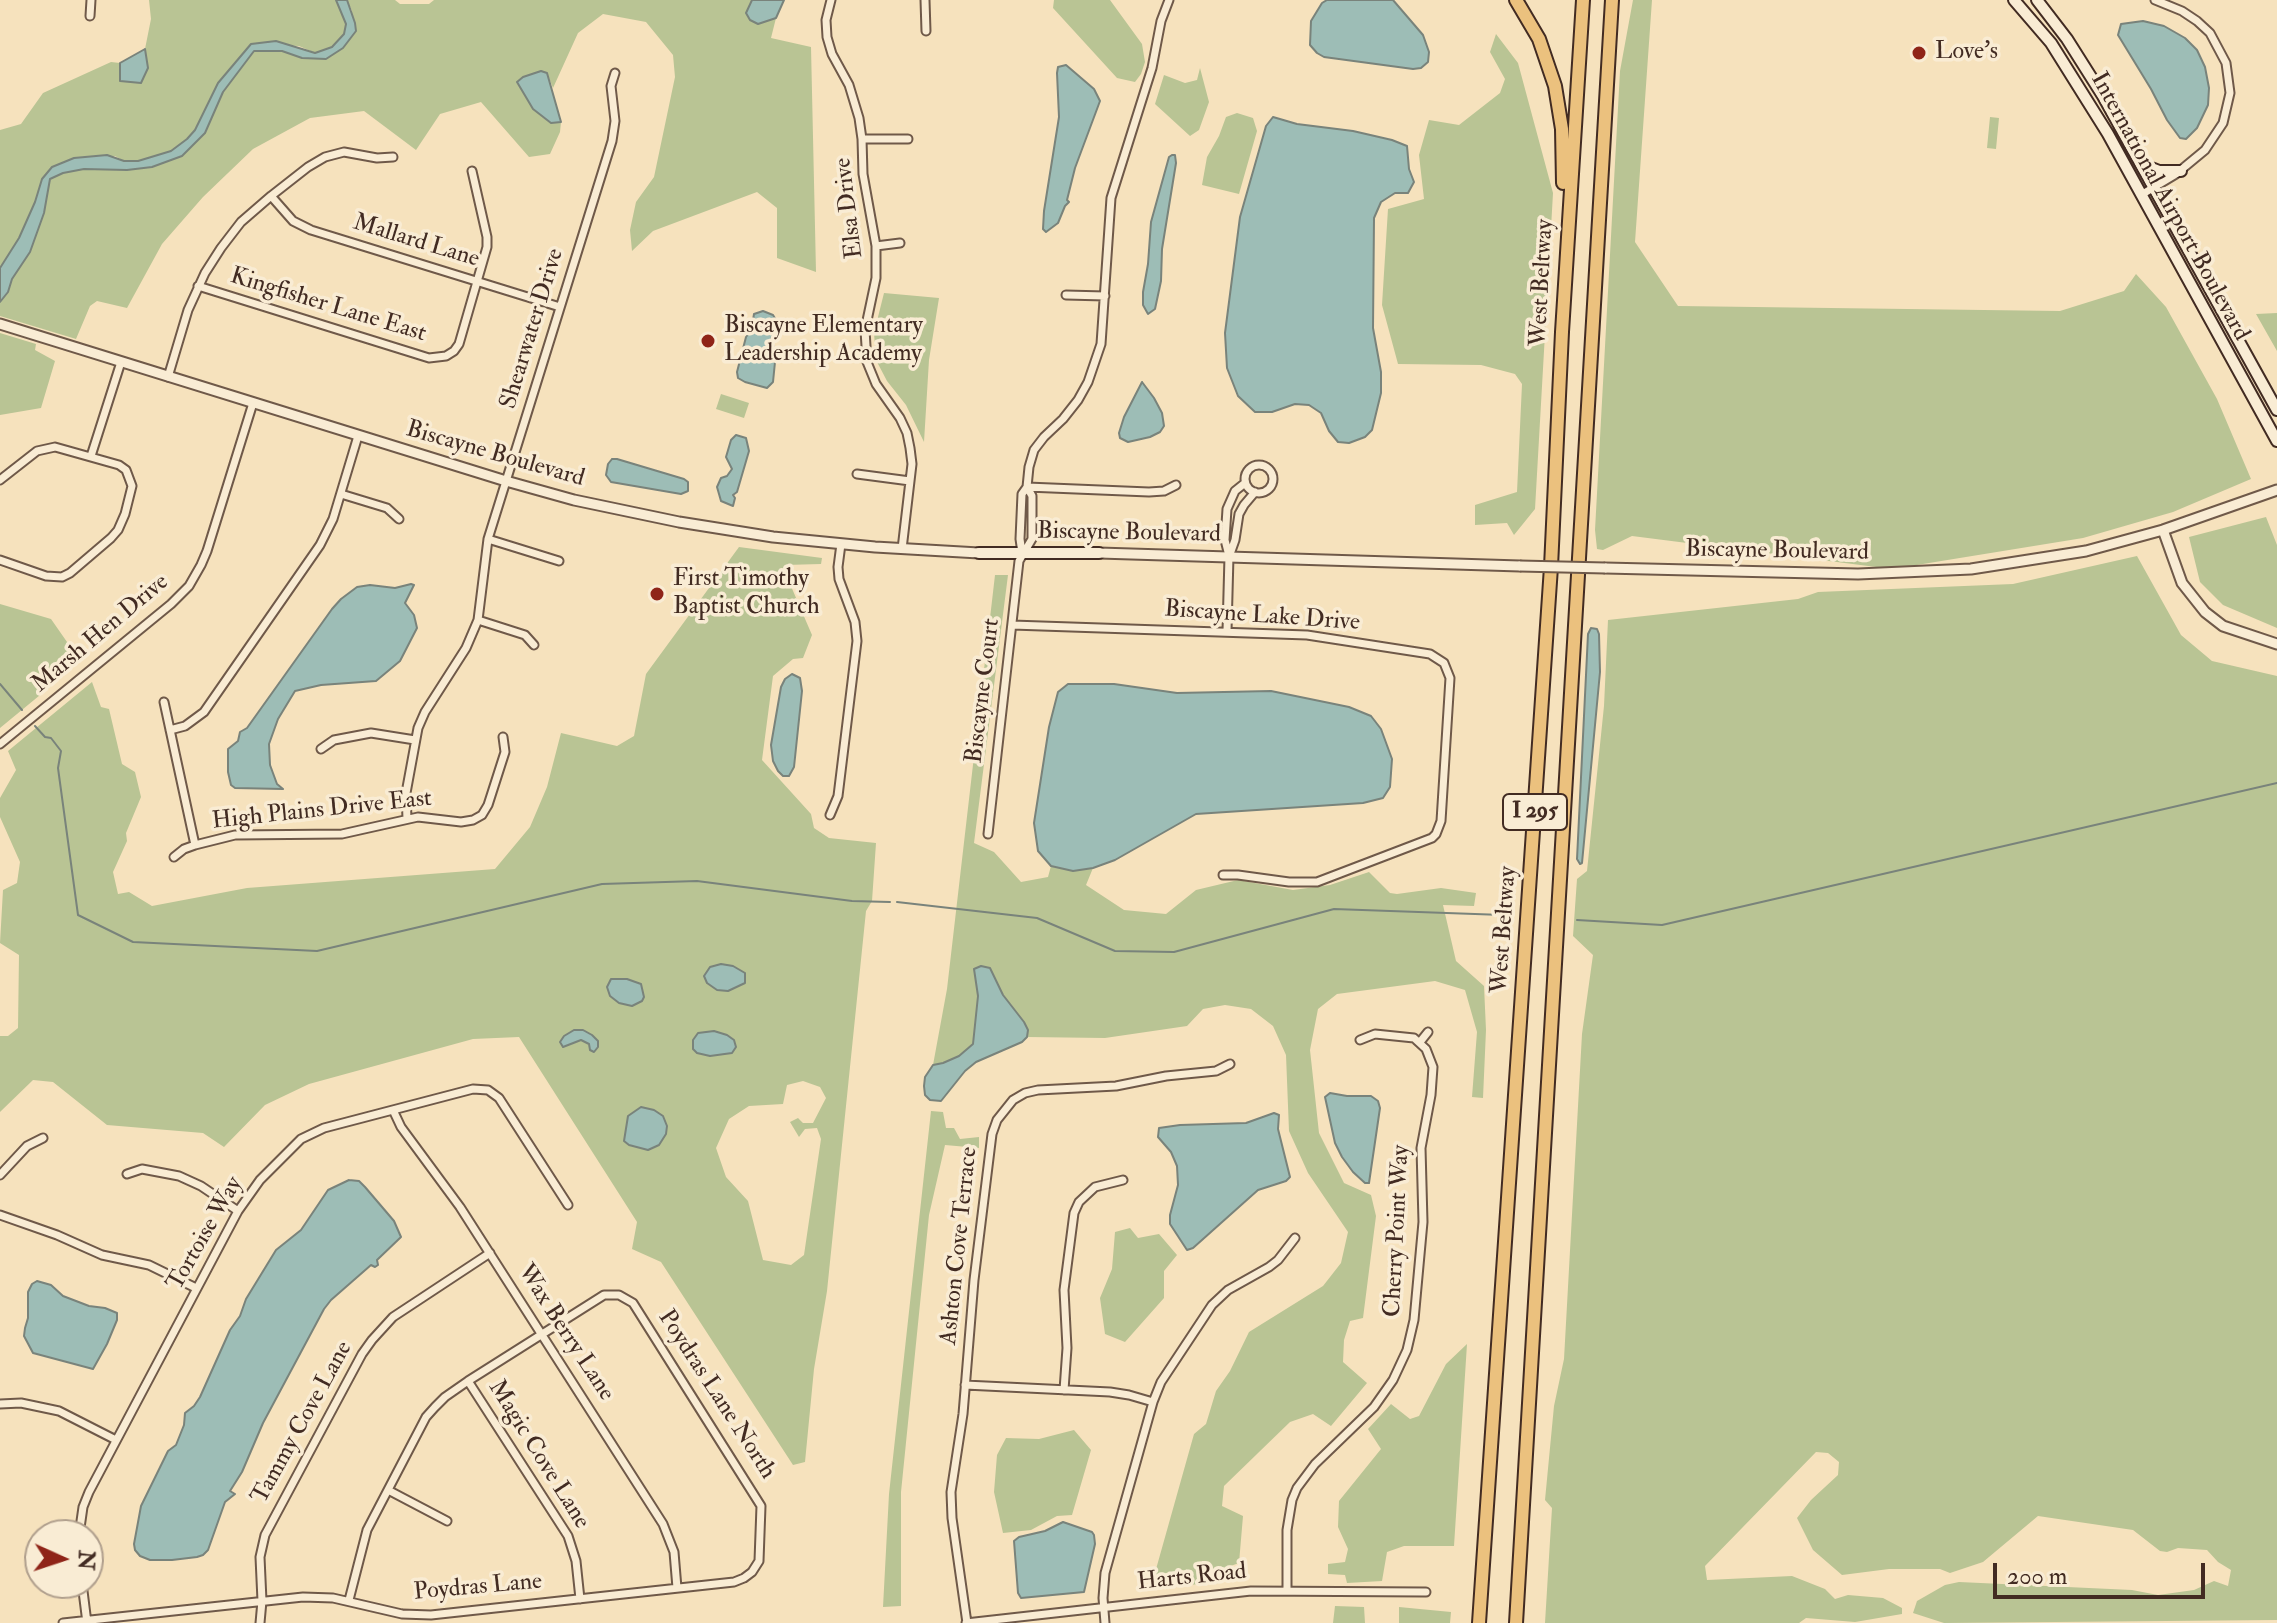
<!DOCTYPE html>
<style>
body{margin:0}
#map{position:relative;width:2277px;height:1623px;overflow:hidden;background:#f6e2bd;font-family:"IM FELL Double Pica",serif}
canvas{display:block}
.north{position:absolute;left:24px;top:1519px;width:80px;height:80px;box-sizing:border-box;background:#f9ecd4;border:2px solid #b09f8d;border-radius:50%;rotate:93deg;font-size:22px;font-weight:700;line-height:32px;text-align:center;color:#422b22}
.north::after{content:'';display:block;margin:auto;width:28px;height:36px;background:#8f2418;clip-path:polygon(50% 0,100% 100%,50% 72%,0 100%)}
.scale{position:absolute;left:1993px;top:1563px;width:212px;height:36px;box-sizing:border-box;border:4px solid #422b22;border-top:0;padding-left:10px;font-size:24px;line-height:28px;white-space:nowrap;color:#422b22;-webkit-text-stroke:6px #f9ecd4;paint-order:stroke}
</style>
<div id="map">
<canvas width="2277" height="1623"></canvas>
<div class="north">N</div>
<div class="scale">200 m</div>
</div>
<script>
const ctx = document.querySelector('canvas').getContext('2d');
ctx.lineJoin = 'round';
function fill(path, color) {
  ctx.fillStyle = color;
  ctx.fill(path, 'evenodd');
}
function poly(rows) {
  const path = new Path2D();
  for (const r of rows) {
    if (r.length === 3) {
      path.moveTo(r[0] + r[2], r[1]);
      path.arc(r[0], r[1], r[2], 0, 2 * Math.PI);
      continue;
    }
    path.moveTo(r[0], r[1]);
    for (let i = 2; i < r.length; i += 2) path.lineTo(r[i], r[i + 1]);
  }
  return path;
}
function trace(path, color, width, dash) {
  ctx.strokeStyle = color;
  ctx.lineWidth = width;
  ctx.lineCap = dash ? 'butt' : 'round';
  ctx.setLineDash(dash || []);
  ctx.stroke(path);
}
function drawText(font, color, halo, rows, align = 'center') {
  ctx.font = font + ' "IM FELL Double Pica",serif';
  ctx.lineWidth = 7;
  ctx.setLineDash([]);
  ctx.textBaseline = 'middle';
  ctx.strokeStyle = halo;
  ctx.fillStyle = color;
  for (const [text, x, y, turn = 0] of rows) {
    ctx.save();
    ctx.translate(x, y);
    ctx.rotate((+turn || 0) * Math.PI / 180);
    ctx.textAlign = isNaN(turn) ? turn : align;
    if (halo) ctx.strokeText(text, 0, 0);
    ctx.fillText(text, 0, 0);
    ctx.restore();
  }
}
const green = poly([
 [149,0,336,0,346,24,344,34,332,48,325,51,315,53,299,46,251,44,218,83,195,130,187,139,171,151,138,161,124,161,115,156,42,179,35,202,19,238,0,268,0,130,21,124,43,93,111,62,120,63,121,81,148,68,145,49,151,19],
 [347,0,395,0,400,4,429,4,434,0,752,0,746,13,758,24,776,18,771,38,811,47,816,272,777,258,777,208,757,192,653,231,632,251,630,230,636,202,654,177,675,77,673,55,646,22,603,14,578,33,553,88,547,73,541,71,523,77,551,123,561,122,560,132,550,154,529,157,481,102,440,114,416,150,364,111,310,118,253,149,203,197,162,244,127,308,97,301,90,306,76,339,0,316,0,302,8,292,12,279,30,252,44,213,50,179,63,173,84,169,127,170,152,167,182,156,205,133,223,92,254,51,282,51,302,58,326,59,343,48,352,11],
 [1054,0,1110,0,1142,44,1145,62,1141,74,1135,82,1117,78,1053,8],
 [1633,0,1652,0,1635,242,1678,306,2060,311,2124,291,2136,274,2166,307,2217,399,2251,479,2173,512,2083,538,1892,569,1632,536,1603,550,1597,549,1595,530,1620,71],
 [1496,34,1518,63,1553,193,1535,509,1514,535,1507,523,1475,525,1475,505,1517,492,1522,384,1515,374,1481,365,1398,364,1382,305,1388,209,1424,199,1419,155,1429,120,1459,125,1500,93,1505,79,1490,52],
 [1200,68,1209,102,1199,130,1190,136,1155,104,1164,75,1185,83,1197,80],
 [1237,113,1253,118,1257,131,1239,194,1202,185,1207,157,1219,136,1226,117],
 [1990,117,1999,118,1996,149,1987,148],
 [884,293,939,298,929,360,924,442,906,405,887,381,876,360,874,333],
 [2277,313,2277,351,2256,314],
 [0,333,36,344,35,350,55,361,41,408,0,415],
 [721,394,749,403,744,418,716,409],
 [2266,517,2277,545,2277,628,2223,605,2200,582,2189,537],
 [739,547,822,558,821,564,785,565,784,570,812,635,803,658,793,659,773,676,762,760,811,814,814,828,829,838,876,843,872,901,866,911,827,1291,814,1369,805,1462,793,1465,661,1262,632,1249,637,1222,519,1037,473,1039,309,1084,265,1105,224,1147,203,1133,107,1125,53,1082,33,1080,0,1112,0,1036,8,1036,18,1028,19,955,0,943,3,890,17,883,20,862,0,817,0,798,16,770,8,751,92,682,101,707,109,709,122,764,135,772,141,797,126,833,127,841,113,872,118,894,129,892,152,906,247,888,495,869,530,827,547,787,561,733,617,746,634,736,646,674],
 [803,1081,820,1087,826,1098,813,1123,803,1123,798,1118,790,1122,799,1137,805,1129,817,1128,821,1139,804,1255,791,1265,763,1260,748,1201,726,1177,716,1148,729,1119,749,1106,783,1104,787,1085],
 [2137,556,2181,635,2212,661,2277,676,2277,1620,1944,1623,1913,1613,1917,1601,1945,1585,1959,1582,2132,1590,2158,1595,2194,1590,2214,1581,2228,1586,2231,1570,2218,1562,2207,1550,2178,1548,2167,1552,2160,1551,2133,1530,2038,1516,1983,1562,1950,1573,1940,1569,1889,1569,1842,1575,1813,1550,1797,1518,1811,1500,1838,1475,1839,1462,1828,1453,1816,1452,1705,1566,1707,1580,1792,1576,1825,1589,1835,1599,1848,1595,1883,1598,1902,1608,1902,1614,1855,1622,1806,1618,1799,1623,1545,1623,1552,1508,1545,1500,1554,1406,1564,1359,1582,1034,1593,955,1573,936,1577,879,1587,871,1604,706,1608,620,1798,599,1818,592,2013,584],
 [995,575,1008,575,974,843,994,852,1021,882,1048,877,1051,866,1073,871,1093,868,1086,885,1124,910,1166,914,1196,890,1238,880,1293,890,1330,885,1369,872,1390,893,1397,894,1441,888,1476,893,1474,906,1443,905,1456,961,1484,986,1486,1030,1483,1098,1472,1097,1477,1032,1465,990,1435,981,1337,994,1318,1009,1310,1050,1319,1133,1344,1183,1371,1195,1376,1216,1363,1318,1350,1321,1344,1340,1343,1362,1367,1383,1331,1426,1313,1414,1290,1422,1224,1486,1222,1506,1243,1516,1239,1563,1222,1569,1220,1583,1151,1587,1194,1434,1206,1424,1216,1391,1230,1371,1249,1332,1323,1286,1341,1263,1348,1232,1308,1173,1289,1131,1286,1055,1273,1026,1251,1009,1225,1005,1203,1009,1187,1026,1105,1038,1027,1037,1028,1030,1024,1022,1003,995,990,968,974,969,978,996,973,1044,959,1056,943,1063,933,1065,947,989],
 [0,604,51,619,74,652,68,672,0,728],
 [931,1111,943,1112,946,1128,954,1128,960,1139,979,1137,979,1148,945,1145,929,1215,901,1492,901,1606,883,1607,889,1494],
 [1130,1228,1138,1238,1159,1234,1177,1255,1164,1271,1164,1298,1125,1342,1105,1334,1100,1298,1112,1269,1115,1232],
 [1467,1344,1454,1546,1404,1546,1387,1552,1382,1581,1347,1583,1345,1575,1328,1574,1328,1564,1345,1562,1348,1549,1338,1527,1339,1501,1381,1449,1368,1429,1391,1404,1410,1419,1419,1416,1446,1364],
 [1074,1430,1091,1450,1072,1515,1057,1516,1031,1530,1003,1533,994,1492,997,1455,1006,1438,1039,1439],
 [1335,1606,1364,1607,1365,1623,1333,1623],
 [1399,1607,1451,1612,1450,1623,1399,1623]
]);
const water = poly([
 [336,0,347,0,355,23,356,31,343,48,326,59,302,58,282,51,254,51,223,92,205,133,182,156,152,167,127,170,84,169,63,173,50,179,44,213,30,252,12,279,8,292,0,302,0,268,19,238,35,202,42,179,52,167,74,158,107,155,124,161,138,161,171,151,187,139,195,130,218,83,251,44,276,41,315,53,332,47,344,34,346,24,336,0],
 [752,0,784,0,776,18,758,24,750,20,746,13,752,0],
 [1327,0,1393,0,1423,35,1429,52,1428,62,1421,68,1413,69,1324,57,1317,53,1310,45,1311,21,1322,3,1327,0],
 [2143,21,2164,26,2185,38,2197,50,2205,67,2209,88,2208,105,2197,128,2186,139,2180,138,2167,120,2151,89,2118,35,2121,24,2143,21],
 [145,49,148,68,141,83,120,81,120,63,145,49],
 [1066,65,1094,89,1100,101,1075,168,1067,200,1069,202,1065,206,1058,223,1046,232,1043,229,1044,211,1059,117,1057,73,1058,67,1066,65],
 [541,71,547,73,561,122,551,123,533,109,517,82,523,77,541,71],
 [1273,117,1297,124,1353,131,1392,140,1407,146,1409,169,1414,182,1408,193,1395,193,1381,202,1374,218,1373,328,1381,372,1381,393,1372,430,1365,437,1349,443,1338,442,1329,431,1321,413,1309,405,1295,404,1272,412,1255,412,1238,396,1227,368,1225,333,1240,217,1266,126,1273,117],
 [1172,155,1175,155,1176,163,1162,249,1161,281,1155,309,1148,314,1143,305,1143,292,1148,264,1151,222,1169,157,1172,155],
 [763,311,773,315,776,320,776,329,771,339,776,352,773,382,767,388,745,382,738,378,737,372,746,337,749,333,756,332,761,328,760,323,753,320,754,314,763,311],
 [1142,382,1154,398,1162,413,1164,426,1160,432,1150,437,1128,442,1120,438,1119,433,1124,417,1142,382],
 [736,435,746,438,749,451,737,492,733,495,735,498,733,506,721,501,717,487,721,478,727,476,732,469,726,457,731,440,736,435],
 [612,459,617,459,684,479,688,482,688,491,681,494,611,482,606,475,608,464,612,459],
 [411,584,414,585,405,603,414,615,417,628,400,661,376,681,321,685,295,691,278,719,269,744,270,765,277,784,283,789,235,788,231,785,228,772,228,749,238,741,240,732,247,728,332,609,341,599,357,587,370,585,395,588,411,584],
 [1591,628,1597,629,1599,634,1600,672,1582,863,1580,864,1577,859,1588,634,1591,628],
 [792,674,800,678,802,691,794,767,789,776,783,776,778,771,773,761,771,745,781,687,785,679,792,674],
 [1068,684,1114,684,1177,693,1271,691,1349,707,1371,716,1381,729,1392,759,1390,787,1383,798,1363,803,1196,814,1115,860,1093,868,1073,871,1051,866,1038,851,1034,823,1049,727,1058,692,1068,684],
 [721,964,733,966,745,973,745,983,728,991,717,990,707,983,704,976,710,967,721,964],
 [981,966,990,968,1003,995,1024,1022,1028,1030,1027,1037,1022,1042,976,1062,965,1071,941,1101,930,1100,925,1095,924,1086,925,1077,933,1065,943,1063,959,1056,973,1044,978,996,974,969,981,966],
 [611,979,627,979,641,984,644,997,642,1001,632,1006,619,1003,610,996,607,987,611,979],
 [574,1030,583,1030,592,1035,598,1041,598,1047,594,1052,590,1050,589,1044,581,1040,563,1047,560,1042,564,1036,574,1030],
 [714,1031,727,1035,734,1040,736,1047,732,1053,710,1056,697,1053,693,1049,693,1040,698,1033,714,1031],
 [1330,1093,1347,1096,1371,1096,1378,1101,1380,1108,1369,1183,1365,1183,1353,1172,1342,1157,1335,1143,1325,1097,1330,1093],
 [641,1107,654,1110,663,1116,667,1126,666,1134,659,1145,648,1150,629,1145,624,1141,628,1116,641,1107],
 [1274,1113,1279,1115,1278,1129,1290,1177,1286,1181,1258,1190,1193,1248,1187,1250,1170,1224,1170,1215,1178,1185,1177,1166,1171,1152,1158,1137,1159,1128,1180,1125,1246,1123,1274,1113],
 [349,1180,359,1181,365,1187,394,1221,401,1237,377,1260,378,1265,375,1267,371,1265,331,1300,324,1309,263,1423,242,1472,230,1491,235,1494,225,1502,208,1550,203,1555,197,1557,172,1560,150,1560,140,1556,135,1550,134,1544,141,1506,168,1451,176,1445,184,1425,185,1413,194,1406,200,1397,230,1330,240,1316,246,1299,276,1250,301,1230,328,1190,349,1180],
 [37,1281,51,1285,63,1296,89,1306,105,1308,117,1313,117,1320,107,1344,93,1369,33,1353,24,1336,25,1328,28,1318,28,1292,32,1284,37,1281],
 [1063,1522,1092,1532,1094,1535,1095,1544,1084,1592,1021,1598,1018,1593,1014,1541,1019,1537,1045,1531,1063,1522]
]);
const stream = poly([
 [0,684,22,710],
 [35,726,45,737,51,738,61,751,58,768,78,915,133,942,317,951,602,884,697,881,852,901,890,902],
 [897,902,1037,918,1115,951,1174,952,1334,909,1503,915],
 [1577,920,1662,925,2277,783]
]);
const minor = poly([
 [831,0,826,20,827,37,832,54,849,85,859,118,862,139,863,174,876,246,876,278,865,330,867,362,876,384,900,418,907,433,910,448,912,464,902,549],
 [925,0,926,31],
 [90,16,91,0],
 [862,139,908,139],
 [2141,195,2176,174,2205,150,2223,123,2230,93,2226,63,2210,33,2197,21,2182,11,2155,0],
 [271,196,293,221,311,230,560,307],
 [876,246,900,243],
 [198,286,429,358,446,356,454,351,459,344,487,247,487,237,472,171],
 [1066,295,1105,296],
 [168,377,188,310,205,273,221,248,241,222,271,196,308,167,325,157,344,152,377,158,393,157],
 [91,456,121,362],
 [1259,479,14],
 [857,474,910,481],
 [0,480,37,451,55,447,119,465,126,470,132,486,125,514,118,530,111,538,70,573,62,577,46,576,0,560],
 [1027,487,1149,492,1164,491,1176,485],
 [341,494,387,508,399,519],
 [488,539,559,561],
 [1022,553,1020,539,1022,494,1027,487,1029,467,1034,450,1044,437,1063,419,1078,400,1088,382,1101,344,1111,198,1152,68,1161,21,1169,0],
 [1230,554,1235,540,1239,514,1244,505,1255,492],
 [478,620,525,635,534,645],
 [1012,625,1307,635,1430,654,1444,663,1450,678,1441,821,1436,834,1432,838,1317,882,1289,882,1238,875,1223,875],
 [1227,631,1229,556,1225,540,1227,509,1235,491,1245,483],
 [164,702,195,845],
 [170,730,185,726,204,712,320,545,333,519,358,436],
 [0,744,171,604,189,586,201,565,207,551,253,403],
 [321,749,334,740,371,733,415,740],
 [830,815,838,796,857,641,855,622,839,579,838,567,841,544],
 [407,819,406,793,418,728,425,712,466,648,478,620,488,539,612,141,615,121,611,86,615,73],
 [988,834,1019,561,1032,539,1032,496,1027,487],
 [174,857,184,849,195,845,235,835,342,834,418,817,461,822,473,820,482,815,488,805,505,752,503,737],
 [1420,1042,1428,1032],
 [393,1110,401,1127,460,1207,663,1524,674,1552,677,1588],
 [127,1174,142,1169,179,1176,201,1186,238,1211],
 [0,1175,27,1146,43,1138],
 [0,1215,57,1235,102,1255,149,1265,196,1288],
 [468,1381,568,1536,576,1561,580,1599],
 [965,1385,1110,1392,1129,1395,1153,1402],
 [1064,1390,1067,1348,1064,1290,1074,1213,1079,1202,1095,1187,1123,1180],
 [0,1404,21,1403,59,1411,116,1440],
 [388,1490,447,1521],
 [79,1535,83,1507,89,1492,238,1211,260,1180,301,1139,324,1128,473,1089,488,1090,499,1098,568,1205],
 [82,1583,87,1623],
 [1287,1590,1287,1530,1292,1500,1297,1488,1315,1464,1374,1407,1393,1380,1407,1350,1414,1320,1423,1222,1421,1148,1431,1095,1433,1067,1426,1049,1414,1038,1375,1034,1360,1040],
 [63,1623,303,1597,333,1598,402,1614,431,1615,734,1582,744,1578,752,1572,759,1561,761,1506,633,1303,619,1295,604,1295,468,1381,445,1397,435,1407,426,1417,367,1530,349,1600],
 [260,1623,262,1601,260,1557,265,1535,362,1354,372,1340,393,1317,490,1253],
 [966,1623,1251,1591,1426,1592],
 [967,1623,952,1518,951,1492,963,1414,974,1280,992,1134,997,1120,1013,1100,1025,1093,1038,1090,1116,1086,1166,1076,1216,1071,1230,1064],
 [1105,1623,1103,1598,1105,1573,1153,1402,1161,1382,1212,1305,1228,1290,1269,1267,1278,1260,1295,1238]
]);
const tertiary = poly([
 [0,324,506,481,574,500,679,522,773,537,875,547,979,553],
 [2163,530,2182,583,2205,612,2223,626,2277,644],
 [1099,553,1520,566],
 [1605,568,1858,574,1971,569,2086,551,2163,530,2277,490]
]);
const secondary = poly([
 [2014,0,2051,43,2108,134,2277,441],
 [2037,0,2067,39,2103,96,2277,410],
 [2141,164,2159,171,2181,171],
 [979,553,1099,553]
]);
const motorway = poly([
 [1516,0,1539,39,1555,86,1562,129,1563,183],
 [1479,1623,1551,567,1562,332,1583,0],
 [1516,1623,1612,0]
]);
const tertiaryBridge = poly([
 [1520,566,1605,568]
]);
const markers = [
 [1919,53,8,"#8f2418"],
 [708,341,8,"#8f2418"],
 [657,594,8,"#8f2418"]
];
const shields = [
 [1535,812,64]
];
const shieldNames = [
 ["I 295",1535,812]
];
const poiNames = [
 ["Love's",1935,53],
 ["Biscayne Elementary",724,327],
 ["Leadership Academy",724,355],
 ["First Timothy",673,580],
 ["Baptist Church",673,608]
];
const streetNames = [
 ["International Airport Boulevard",2169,207,61],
 ["Elsa Drive",850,208,-97],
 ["Mallard Lane",416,242,17],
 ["West Beltway",1543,283,-87],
 ["Kingfisher Lane East",328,306,17],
 ["Shearwater Drive",533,329,-73],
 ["Biscayne Boulevard",495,455,16],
 ["Biscayne Boulevard",1129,534,1],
 ["Biscayne Boulevard",1777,552,1],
 ["Biscayne Lake Drive",1262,617,4],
 ["Marsh Hen Drive",101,634,-40],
 ["Biscayne Court",984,691,-83],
 ["High Plains Drive East",322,811,-6],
 ["West Beltway",1505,930,-86],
 ["Cherry Point Way",1398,1231,-87],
 ["Tortoise Way",206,1234,-60],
 ["Ashton Cove Terrace",960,1246,-84],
 ["Wax Berry Lane",565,1333,57],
 ["Poydras Lane North",716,1395,57],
 ["Tammy Cove Lane",303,1423,-61],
 ["Magic Cove Lane",538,1455,58],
 ["Harts Road",1192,1578,-6],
 ["Poydras Lane",478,1588,-5]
];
fill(green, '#b9c494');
fill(water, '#9dbdb6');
trace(water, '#79837b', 2);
trace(stream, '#79837b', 2);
trace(minor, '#6f5949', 11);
trace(tertiary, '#6f5949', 13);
trace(secondary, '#422b22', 14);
trace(motorway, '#422b22', 16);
trace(minor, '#f9ecd4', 7);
trace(tertiary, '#f9ecd4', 9);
trace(secondary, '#f9ecd4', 10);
trace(motorway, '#ebc17e', 12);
trace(tertiaryBridge, '#6f5949', 13, []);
trace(tertiaryBridge, '#f9ecd4', 9);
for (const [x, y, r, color] of markers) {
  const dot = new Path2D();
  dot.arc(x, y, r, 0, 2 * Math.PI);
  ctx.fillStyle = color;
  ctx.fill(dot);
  trace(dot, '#f9ecd4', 3);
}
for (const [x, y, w] of shields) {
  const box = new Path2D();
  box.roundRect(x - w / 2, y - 18, w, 36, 6);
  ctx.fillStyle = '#f9ecd4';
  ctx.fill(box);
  trace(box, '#422b22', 2);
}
drawText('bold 22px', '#422b22', null, shieldNames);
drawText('24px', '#422b22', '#f9ecd4', poiNames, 'left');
drawText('24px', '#422b22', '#f9ecd4', streetNames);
</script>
